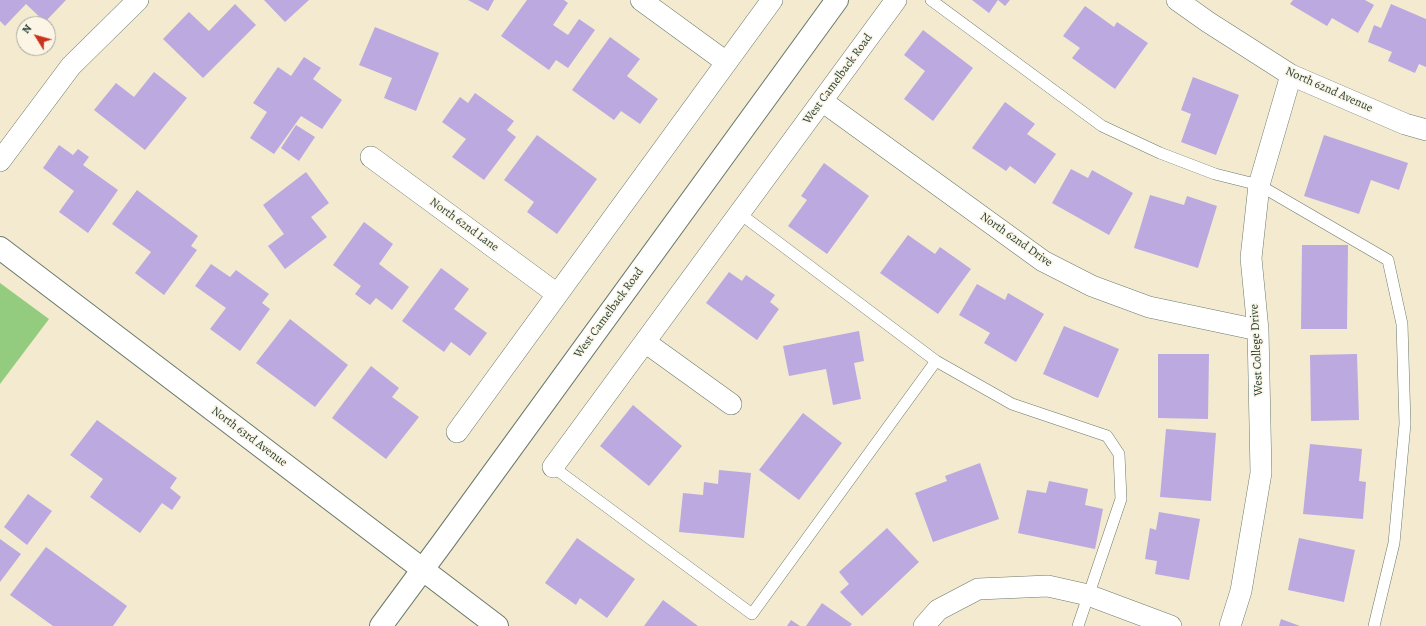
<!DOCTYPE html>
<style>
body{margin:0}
#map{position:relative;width:1426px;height:626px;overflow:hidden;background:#f4ead0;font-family:Alegreya,serif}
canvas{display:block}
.north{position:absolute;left:16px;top:16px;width:40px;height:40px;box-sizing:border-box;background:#fcf5e5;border:1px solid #a4ab9e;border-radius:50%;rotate:307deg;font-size:11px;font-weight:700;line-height:16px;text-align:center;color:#1f3d34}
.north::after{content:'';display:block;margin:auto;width:14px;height:18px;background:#c8321e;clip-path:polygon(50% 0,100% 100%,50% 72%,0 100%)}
</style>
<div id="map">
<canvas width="1426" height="626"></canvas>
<div class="north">N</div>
</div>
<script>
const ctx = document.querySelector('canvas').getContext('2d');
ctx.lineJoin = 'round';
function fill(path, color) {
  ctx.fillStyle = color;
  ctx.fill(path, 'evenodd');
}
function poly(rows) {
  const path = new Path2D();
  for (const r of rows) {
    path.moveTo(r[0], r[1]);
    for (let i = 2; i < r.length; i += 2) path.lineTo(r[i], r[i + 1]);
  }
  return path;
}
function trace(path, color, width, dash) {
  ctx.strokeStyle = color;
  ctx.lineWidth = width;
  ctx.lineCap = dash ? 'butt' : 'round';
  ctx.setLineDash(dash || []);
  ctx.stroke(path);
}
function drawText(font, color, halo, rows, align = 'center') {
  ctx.font = font + ' Alegreya,serif';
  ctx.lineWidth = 3;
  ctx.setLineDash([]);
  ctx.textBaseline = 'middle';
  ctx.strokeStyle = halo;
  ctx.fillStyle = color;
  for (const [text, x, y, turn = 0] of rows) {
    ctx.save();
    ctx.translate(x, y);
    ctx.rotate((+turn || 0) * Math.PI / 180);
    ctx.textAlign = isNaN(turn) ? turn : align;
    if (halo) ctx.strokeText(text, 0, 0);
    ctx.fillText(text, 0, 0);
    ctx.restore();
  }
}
const green = poly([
 [0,283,49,319,0,384]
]);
const building = poly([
 [0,0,66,0,45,22,26,4,5,26,0,21],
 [264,0,309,0,285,22],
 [468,0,494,0,488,11],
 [527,0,564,0,568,3,553,25,568,35,579,19,595,30,568,68,556,60,549,70,501,36],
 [972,0,1010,0,1005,6,998,0,989,13],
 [1293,0,1365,0,1374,5,1358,33,1332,18,1327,26,1290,4],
 [235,4,256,25,203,78,163,39,189,12,209,31],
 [1391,4,1426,19,1426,67,1419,64,1415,73,1388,61,1392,52,1368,42,1374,25,1381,28],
 [1085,6,1114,27,1117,22,1148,43,1115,89,1072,58,1080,48,1063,36],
 [375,27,439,53,416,111,384,98,392,78,359,65],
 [923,30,973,68,933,121,904,99,925,71,904,55],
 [610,37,640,59,627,76,658,99,640,124,621,111,614,120,572,90],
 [304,57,321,68,313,79,342,100,322,129,301,116,274,154,250,138,267,112,253,103,278,67,291,76],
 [154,72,187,98,145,150,94,110,116,83,134,97],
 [1193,77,1239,95,1216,155,1181,142,1191,114,1181,110],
 [475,93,514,121,507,130,516,137,484,180,452,157,466,139,442,122,460,97,468,103],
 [1005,102,1035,124,1027,134,1056,154,1035,184,1010,166,1006,171,972,148],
 [296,125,315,137,299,161,281,148],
 [537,135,597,179,557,234,527,212,534,202,504,180],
 [1324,135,1408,163,1399,190,1371,180,1359,214,1304,196],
 [59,145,73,155,78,149,89,157,83,165,118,190,88,233,59,212,74,191,43,168],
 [824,163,869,196,827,254,788,226,807,200,801,196],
 [1071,169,1088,178,1092,170,1133,193,1109,235,1052,203],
 [306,172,329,203,311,217,327,237,285,269,268,246,284,234,263,205],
 [137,190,198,236,191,246,197,250,164,295,135,273,151,252,112,224],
 [1150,195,1184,205,1187,196,1217,206,1198,268,1134,248],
 [364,222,393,244,379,264,409,287,392,310,376,298,370,305,355,294,361,286,333,265],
 [908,235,935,254,940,247,971,269,938,314,880,273],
 [1302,245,1348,245,1347,329,1301,329],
 [211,264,230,277,236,270,269,294,262,303,270,309,240,351,210,329,226,308,195,286],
 [441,268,469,289,454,309,487,333,470,356,451,342,444,352,402,321],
 [729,272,742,281,746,275,775,295,770,302,779,309,757,340,706,303],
 [977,284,1005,300,1008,293,1044,314,1016,362,984,343,990,333,959,315],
 [290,319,348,365,315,407,256,363],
 [1064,326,1119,349,1098,398,1043,374],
 [859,331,864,361,854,363,861,399,833,405,826,369,789,376,783,346],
 [1158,354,1209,354,1208,419,1158,418],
 [1357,354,1359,420,1311,421,1310,355],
 [371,366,399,388,392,397,419,417,386,459,332,418],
 [633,405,682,446,649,486,600,446],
 [803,413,842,443,799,500,759,470],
 [97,420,177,478,170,488,181,497,172,510,162,503,140,533,90,497,103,479,70,455],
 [1166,429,1216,433,1211,501,1160,497],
 [1310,444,1362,449,1359,481,1366,482,1363,519,1303,514],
 [980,463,999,519,933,542,915,493,947,481,945,476],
 [719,470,751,473,744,538,679,532,683,493,703,495,704,482,718,484],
 [1049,481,1088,489,1085,505,1103,509,1095,549,1018,533,1027,490,1046,493],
 [28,494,52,511,27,545,4,527],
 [1159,512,1200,519,1189,580,1155,574,1157,561,1145,559,1150,528,1156,530],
 [887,528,919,562,862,616,840,592,849,584,839,572],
 [577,538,635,579,607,618,580,598,576,605,545,583],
 [1299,538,1355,550,1344,602,1288,590],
 [0,539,21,554,0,582],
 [46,547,127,606,113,626,53,626,10,595],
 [663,600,698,626,644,626],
 [822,603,852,624,850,626,806,626],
 [1281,619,1300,626,1279,626],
 [791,620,800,626,787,626]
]);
const lane = poly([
 [931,0,1102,126,1160,153,1215,174,1259,185,1388,260,1402,324,1405,424,1394,543,1374,626],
 [739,213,936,361,1012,404,1107,436,1119,454,1121,499,1078,626],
 [553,467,752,614,936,361]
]);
const street = poly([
 [641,0,726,62],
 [1177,0,1208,22,1291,75,1405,124,1426,130],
 [822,101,1043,261,1092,286,1149,307,1258,330],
 [371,157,557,294],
 [0,161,71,66,138,0],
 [645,342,731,404],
 [457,432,772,0],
 [553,467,896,0],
 [924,626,938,610,978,589,1048,586,1088,595,1171,626],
 [1230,626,1241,591,1261,473,1258,330,1251,258,1259,185,1291,75]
]);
const secondary = poly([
 [0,248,497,626]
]);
const primary = poly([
 [381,626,443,542,837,0]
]);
const streetNames = [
 ["West Camelback Road",838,79,-54],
 ["North 62nd Avenue",1329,90,24],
 ["North 62nd Lane",464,225,36],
 ["North 62nd Drive",1016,240,35],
 ["West Camelback Road",609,313,-54],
 ["West College Drive",1257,350,-93],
 ["North 63rd Avenue",249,437,37]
];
fill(green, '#94cc7f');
fill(building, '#bba9e0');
trace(lane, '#6a7a6b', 12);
trace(street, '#6a7a6b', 22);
trace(secondary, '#6a7a6b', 24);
trace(primary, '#6a7a6b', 24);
trace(lane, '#fff', 11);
trace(street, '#fff', 21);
trace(secondary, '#fff', 22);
trace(primary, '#fff', 22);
drawText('12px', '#1f3d34', '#fcf5e5', streetNames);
</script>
